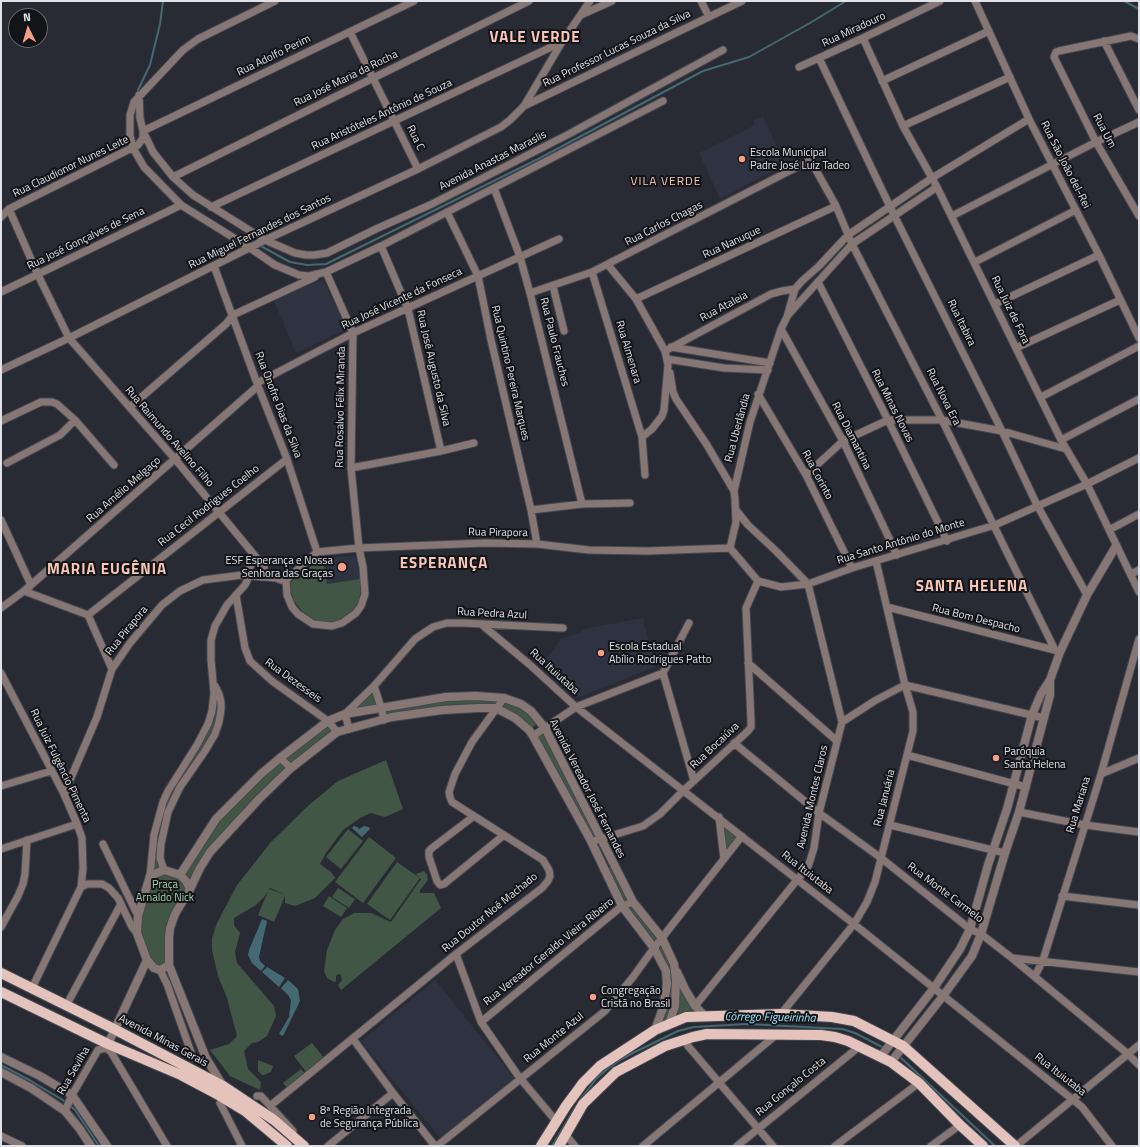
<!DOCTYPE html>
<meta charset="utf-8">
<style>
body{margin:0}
#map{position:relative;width:1140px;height:1147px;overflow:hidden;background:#292b34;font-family:"Titillium Web",sans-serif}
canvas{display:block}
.frame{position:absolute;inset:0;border:2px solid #e0e2e8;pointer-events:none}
.north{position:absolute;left:8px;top:8px;width:40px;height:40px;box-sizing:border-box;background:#131418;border:1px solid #65666b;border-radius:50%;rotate:355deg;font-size:11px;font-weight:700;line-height:16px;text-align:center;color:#e0e2e8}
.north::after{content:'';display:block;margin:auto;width:14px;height:18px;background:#f39f86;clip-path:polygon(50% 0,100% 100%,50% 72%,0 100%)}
</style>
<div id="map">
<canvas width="1140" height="1147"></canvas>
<div class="frame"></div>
<div class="north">N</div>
</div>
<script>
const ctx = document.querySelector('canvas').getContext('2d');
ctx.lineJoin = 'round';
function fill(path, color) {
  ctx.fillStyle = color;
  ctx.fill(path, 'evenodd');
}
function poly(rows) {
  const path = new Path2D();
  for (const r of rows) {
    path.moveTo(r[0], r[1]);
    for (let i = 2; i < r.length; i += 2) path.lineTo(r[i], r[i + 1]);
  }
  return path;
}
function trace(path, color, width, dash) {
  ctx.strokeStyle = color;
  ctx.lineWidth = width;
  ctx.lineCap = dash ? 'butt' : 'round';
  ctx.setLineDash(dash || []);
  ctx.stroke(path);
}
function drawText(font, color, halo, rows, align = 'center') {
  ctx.font = font + ' "Titillium Web",sans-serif';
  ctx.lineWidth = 4;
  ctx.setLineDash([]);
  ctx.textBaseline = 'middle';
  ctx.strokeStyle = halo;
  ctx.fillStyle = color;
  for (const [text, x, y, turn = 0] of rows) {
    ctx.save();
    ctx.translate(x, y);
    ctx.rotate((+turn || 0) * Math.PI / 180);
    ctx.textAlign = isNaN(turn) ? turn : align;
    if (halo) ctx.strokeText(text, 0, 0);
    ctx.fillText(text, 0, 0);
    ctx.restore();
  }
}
const built = poly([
 [763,116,785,165,720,199,699,153,755,125,753,120],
 [323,280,347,329,296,353,273,299],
 [356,556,360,579,327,584,323,558],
 [643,618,655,667,580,697,541,666,561,639,579,633,584,629],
 [435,980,514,1078,440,1138,361,1041]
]);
const green = poly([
 [323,558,327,584,360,579,362,595,360,604,348,618,333,623,320,622,306,616,294,601,290,589,290,583,305,570],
 [374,686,382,707,476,696,521,704,540,722,529,730,495,708,384,720,382,707,345,714],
 [214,693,219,694,219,722,180,787,161,844,164,870,180,875,216,819,243,792,328,721,337,732,291,768,210,852,175,914,169,965,154,967,137,933,163,802,208,724],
 [545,728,601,839,591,842,533,736],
 [386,760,403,809,385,817,371,813,360,818,343,830,326,853,320,864,331,872,335,878,315,898,295,906,285,903,285,896,274,922,258,915,269,889,286,895,270,888,264,897,256,905,234,918,234,925,240,933,235,952,237,963,274,1006,276,1016,267,1036,258,1042,252,1043,244,1051,248,1069,261,1082,260,1090,230,1076,210,1050,229,1044,237,1036,227,998,218,976,212,950,212,938,217,923,237,885,271,842,309,805,338,781],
 [719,817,742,836,724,859],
 [348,829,363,841,341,869,326,857],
 [369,837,396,858,363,903,335,882],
 [397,862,420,878,390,920,367,904],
 [614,865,633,902,662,938,654,948,622,906,605,869],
 [424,871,427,874,428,880,420,890,420,893,434,893,441,908,341,990,338,985,342,980,341,975,339,974,336,976,336,981,334,982,327,978,324,971,327,950,335,930,343,919,354,913,371,913,391,922,421,879,416,874],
 [338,888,355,899,349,908,332,897],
 [329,896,347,908,341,917,323,906],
 [665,942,677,971,705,1016,655,1030,667,984,657,951],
 [312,1043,325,1059,307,1073,294,1056],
 [258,1060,273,1066,271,1072,264,1075,262,1075,258,1071],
 [301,1069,305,1074,287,1088,283,1083]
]);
const water = poly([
 [354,826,357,827,359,829,364,826,369,827,370,829,362,837,352,828],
 [262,919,267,921,259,957,260,961,265,966,261,971,252,963,248,955,249,950],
 [267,967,285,978,279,987,262,972],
 [288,980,298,989,300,1001,283,1036,279,1034,289,1017,291,1000,288,995,281,988]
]);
const stream = poly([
 [1124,1,1139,9],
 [138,90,150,65,160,24,163,1],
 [259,245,290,262,307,265,326,264,538,159,703,71,749,57,810,23,846,1],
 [899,1056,995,1146],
 [1,1065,31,1081,66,1102],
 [580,1100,596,1079,606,1070,620,1060,635,1052,678,1031,694,1027,747,1024,842,1029,855,1033,884,1048],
 [69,1105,75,1110,99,1146],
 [552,1146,576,1106]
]);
const minor = poly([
 [275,1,198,39,183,50,134,102,130,115,130,135,133,148,144,167,181,205,250,248,275,265,299,275,309,276,326,272,381,246,663,101],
 [701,1,709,17],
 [975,1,1029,119,1099,255,1139,338],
 [581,15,612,1],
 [350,32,418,169],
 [863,38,903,126,937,187,1061,440,1087,484,1139,592],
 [1139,39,1131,36,1059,51,1056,52,1054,57,1096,142,1139,216],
 [1104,41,1139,110],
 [819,58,894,215,1002,431,1037,505,1087,595],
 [799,67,863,38,940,1],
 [882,81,989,31],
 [139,95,140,118,143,131,153,152,173,177,193,195,265,240,295,253,306,255,314,255,327,253,376,229,432,204,569,134,723,50],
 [524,106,742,1],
 [903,126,1010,77],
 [143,131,414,1],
 [173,177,529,1],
 [494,188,520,257,530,293,582,504],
 [211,207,562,42],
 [9,209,38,275,69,338,175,459,260,562],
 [447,212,478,276,491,340,531,510,537,544],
 [952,216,1096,142,1139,122],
 [1,217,9,209,138,145,143,138,143,132],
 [381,246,408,309,441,451],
 [975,262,1076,210],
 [608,265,636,299,665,351,668,365,664,410,662,416,652,429,642,437],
 [214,266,258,386,287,459,317,552],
 [592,272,642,437,645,475],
 [818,282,888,420,947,541],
 [553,286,564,331],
 [1,292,181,205],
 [530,293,592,272,803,164,808,162,812,163,836,206,852,244,942,420,1055,650],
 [636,299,836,206],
 [995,304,1099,255],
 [788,315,852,244,937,187],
 [781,329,843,441,897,555],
 [671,347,770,363],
 [1016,348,1120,300],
 [665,351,771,294,782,291,795,289],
 [667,359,724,368,768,370],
 [1,370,69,338,265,240,418,169,501,127,510,120,524,106,562,42,590,1],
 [670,373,673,392,676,399,707,445,734,491],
 [257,383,353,333,559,239],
 [758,394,806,475,852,568],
 [1041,397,1139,346],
 [130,407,226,324,233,315,315,277],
 [1,421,41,402,52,402,57,404,75,420,114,465],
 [1061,440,1139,399],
 [7,463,60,435,75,420],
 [351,468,441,451,474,443],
 [806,475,843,441,888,420,942,420,1002,431,1066,449],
 [531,510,582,504,630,503],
 [736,510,748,525,776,551,808,584,842,722],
 [1,520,31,585],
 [1109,530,1139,514],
 [730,548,736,522,735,499,734,491,750,422,781,329,787,317,795,289,802,281,819,266,848,235,932,178,1029,119],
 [730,548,758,581,781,587,808,584,852,568,995,525,1087,484,1139,458],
 [1131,574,1139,570],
 [261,577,264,573,264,565,260,562,254,562,252,563,249,569,249,572,253,576,276,578,281,580,286,580,317,552,359,548,485,543,537,544,589,550,647,551,730,548],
 [286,580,287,595,292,607,298,614,313,624,332,626,342,623,356,613,361,606,365,594,363,567,359,548,351,468,353,333,326,272],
 [24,591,88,615,112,669],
 [236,595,245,648,250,661,272,681,328,721,337,732],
 [887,607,1058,651],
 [1,608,24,591,258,386],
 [88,615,287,459],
 [481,624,529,664,576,707,854,924,1082,1107,1112,1146],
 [748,663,837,741],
 [1,673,64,794,77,824,82,838,83,869,81,887,32,988],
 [663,673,694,781],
 [374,686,381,707,384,720],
 [349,729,345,714,374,686,415,639,433,627,447,623,463,623,563,628],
 [533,736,576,707,663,673,689,623],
 [734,743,819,813,881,858,970,929,981,934,1012,958,1128,1054,1139,1065],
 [907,755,1026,787],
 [280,758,291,768],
 [1101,774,1139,758],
 [1,786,51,771],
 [64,794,97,717,112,669,130,643,162,605,180,591,203,580,250,574],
 [1019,812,1085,825,1139,832],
 [474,816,432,848,429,851,429,857,437,881,440,885,444,884,504,835],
 [719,817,724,859],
 [890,825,1005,853],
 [591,842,643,826,660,814,684,790,748,731,751,727,751,721,746,608,758,581],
 [103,844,138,916],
 [1,849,77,824],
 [164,870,160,858,161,844,168,812,180,787,205,751,215,734,219,722,221,710,221,702,219,694,215,686],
 [150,876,154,835,163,802,168,791,197,745,208,724,212,711,214,693,211,660,211,640,215,626,227,605,245,585,250,574],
 [81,887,87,884,102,884,109,888,118,898,132,927,137,933],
 [1062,896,1139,905],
 [1,927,18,896,23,884,25,874,27,840],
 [456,954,481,1022,519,1077,556,1121],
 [1012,958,1139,972],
 [160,970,167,984,193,1058],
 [1035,976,1043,960,1101,774,1139,639],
 [66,1006,121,904],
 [695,1006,797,880,808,867,814,848,819,813,842,722,876,700,905,685,1044,718],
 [781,1014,854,924,867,902,875,882,913,731,913,712,905,685,876,561],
 [481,1022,622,906,633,902],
 [353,1039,393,1093,435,1146],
 [685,1039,688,1046,773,1146],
 [257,1096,261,1096,293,1131],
 [220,1103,242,1146],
 [270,1106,456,954,542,888,548,881,550,876,549,870,543,860,452,802,450,797,449,792,455,774,472,742,504,698],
 [65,1111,72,1095,98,1050,106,1048,111,1052,167,1146],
 [565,1134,575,1146],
 [1,1136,22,1146],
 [328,1146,393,1093],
 [437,1146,605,1011,633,977,654,948,742,836],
 [643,1146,776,1035],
 [737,1146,860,1046],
 [835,1146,919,1083],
 [931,1146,960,1125],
 [1016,1146,1139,1045]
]);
const tertiary = poly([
 [180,875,216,819,261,774,280,758,328,721,345,714,446,697,476,696,504,698,521,704,531,711,545,728,633,902,662,938,674,964,676,980,675,1006,669,1024],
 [169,965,160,970,154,968,147,960,137,933,138,916,150,876,164,870,180,875,186,881,190,889],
 [677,972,685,989,695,1006,705,1016],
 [108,1044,147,960],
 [881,1056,934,988,960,949,970,929,988,865,1007,809,1032,715,1041,694,1050,680,1060,652,1087,595,1116,546],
 [1,1057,40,1076,72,1095,107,1146],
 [891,1062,943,996,964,967,972,956,981,934,1005,853,1019,812,1050,695,1050,680],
 [1,1072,31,1088,65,1111,79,1128,91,1146],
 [223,1086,206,1058,169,965,169,937,170,928,175,914,190,889,200,868,210,852,259,799,291,768,337,732,392,717,442,710,478,708,496,708,515,718,529,730,533,736,590,839,622,906,654,948,666,971,667,984,663,1008,655,1030]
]);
const primary = poly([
 [1,973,114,1029,223,1086,274,1120,304,1146],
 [1,992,108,1044,181,1075,215,1093,245,1111,287,1146],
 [541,1146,566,1106,583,1083,600,1066,655,1030,686,1017,781,1014,832,1017,854,1021,903,1046,1015,1146],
 [559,1146,583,1104,616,1072,665,1046,693,1037,707,1034,821,1035,835,1037,848,1041,891,1062,919,1083,960,1125,983,1146]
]);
const markers = [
 [742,159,4,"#f39f86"],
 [342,567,5,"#f39f86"],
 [601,653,4,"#f39f86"],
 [996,758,4,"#f39f86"],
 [593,997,4,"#f39f86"],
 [312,1117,4,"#f39f86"]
];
const streetNames = [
 ["Rua Miradouro",854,30,-25],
 ["Rua Professor Lucas Souza da Silva",617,49,-26],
 ["Rua Adolfo Perim",274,56,-26],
 ["Rua José Maria da Rocha",346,79,-26],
 ["Rua Aristóteles Antônio de Souza",382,115,-25],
 ["Rua Um",1104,131,62],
 ["Rua C",415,138,64],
 ["Avenida Anastas Maraslis",493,161,-27],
 ["Rua São João del-Rei",1065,165,63],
 ["Rua Claudionor Nunes Leite",71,167,-26],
 ["Rua Carlos Chagas",664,224,-27],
 ["Rua Miguel Fernandes dos Santos",260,232,-26],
 ["Rua José Gonçalves de Sena",86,239,-26],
 ["Rua Nanuque",732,243,-25],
 ["Rua José Vicente da Fonseca",402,299,-25],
 ["Rua Ataleia",724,307,-28],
 ["Rua Juiz de Fora",1010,310,64],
 ["Rua Itabira",961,323,64],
 ["Rua Paulo Frauches",554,342,76],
 ["Rua Almenara",628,352,73],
 ["Rua José Augusto da Silva",433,368,77],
 ["Rua Quintino Pereira Marques",510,373,77],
 ["Rua Nova Era",943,397,63],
 ["Rua Onofre Dias da Silva",278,405,69],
 ["Rua Minas Novas",892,406,63],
 ["Rua Rosalvo Félix Miranda",341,407,-89],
 ["Rua Uberlândia",738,428,-75],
 ["Rua Diamantina",851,436,63],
 ["Rua Raimundo Avelino Filho",169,437,49],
 ["Rua Corinto",817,475,62],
 ["Rua Amélio Melgaço",124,490,-41],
 ["Rua Cecil Rodrigues Coelho",209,506,-38],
 ["Rua Pirapora",498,533,1],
 ["Rua Santo Antônio do Monte",901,542,-17],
 ["Rua Pedra Azul",492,614,3],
 ["Rua Bom Despacho",976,619,14],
 ["Rua Pirapora",127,631,-51],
 ["Rua Ituiutaba",554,672,42],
 ["Rua Dezesseis",293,681,36],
 ["Rua Bocaiúva",715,746,-43],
 ["Rua Juiz Fulgêncio Pimenta",60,766,64],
 ["Avenida Vereador José Fernandes",587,789,63],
 ["Avenida Montes Claros",813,797,-77],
 ["Rua Januária",885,798,-76],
 ["Rua Mariana",1079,805,-73],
 ["Rua Ituiutaba",807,873,38],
 ["Rua Monte Carmelo",945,893,37],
 ["Rua Doutor Noé Machado",490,913,-39],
 ["Rua Vereador Geraldo Vieira Ribeiro",549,952,-39],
 ["Rua Monte Azul",554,1038,-39],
 ["Avenida Minas Gerais",163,1041,28],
 ["Rua Sevilha",74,1071,-60],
 ["Rua Ituiutaba",1060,1075,38],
 ["Rua Gonçalo Costa",791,1087,-39]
];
const poiNames = [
 ["Escola Municipal",750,153],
 ["Padre José Luiz Tadeo",750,166],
 ["ESF Esperança e Nossa",333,561,"right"],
 ["Senhora das Graças",333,574,"right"],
 ["Escola Estadual",609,647],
 ["Abílio Rodrigues Patto",609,660],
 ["Paróquia",1004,752],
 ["Santa Helena",1004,765],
 ["Congregação",601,991],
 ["Cristã no Brasil",601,1004],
 ["8ª Região Integrada",320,1111],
 ["de Segurança Pública",320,1124]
];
const parkNames = [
 ["Praça",165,885],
 ["Arnaldo Nick",165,898]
];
const neighbourhoodNames = [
 ["VILA VERDE",666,182]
];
const waterNames = [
 ["Córrego Figueirinha",770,1018,1]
];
const districtNames = [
 ["VALE VERDE",535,38],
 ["ESPERANÇA",444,564],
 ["MARIA EUGÊNIA",107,570],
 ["SANTA HELENA",972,587]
];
fill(built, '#2e3241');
fill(green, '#415644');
fill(water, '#446973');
trace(stream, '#446973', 2);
trace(minor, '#464851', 9);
trace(tertiary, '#464851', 10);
trace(primary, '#464851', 12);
trace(minor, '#877774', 7);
trace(tertiary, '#877774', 8);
trace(primary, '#e3c3bc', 10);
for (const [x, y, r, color] of markers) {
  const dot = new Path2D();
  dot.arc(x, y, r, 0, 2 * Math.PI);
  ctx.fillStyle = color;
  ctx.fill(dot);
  trace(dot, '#131418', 1.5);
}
drawText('11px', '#e0e2e8', '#131418', streetNames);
drawText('11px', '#e0e2e8', '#131418', poiNames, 'left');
drawText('11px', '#a4d3ac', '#131418', parkNames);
ctx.letterSpacing = '1px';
drawText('12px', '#f9c7b9', '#131418', neighbourhoodNames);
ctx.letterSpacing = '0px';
drawText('italic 12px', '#9fe5f8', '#131418', waterNames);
ctx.letterSpacing = '1px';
drawText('bold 15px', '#f9c7b9', '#131418', districtNames);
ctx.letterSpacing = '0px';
</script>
